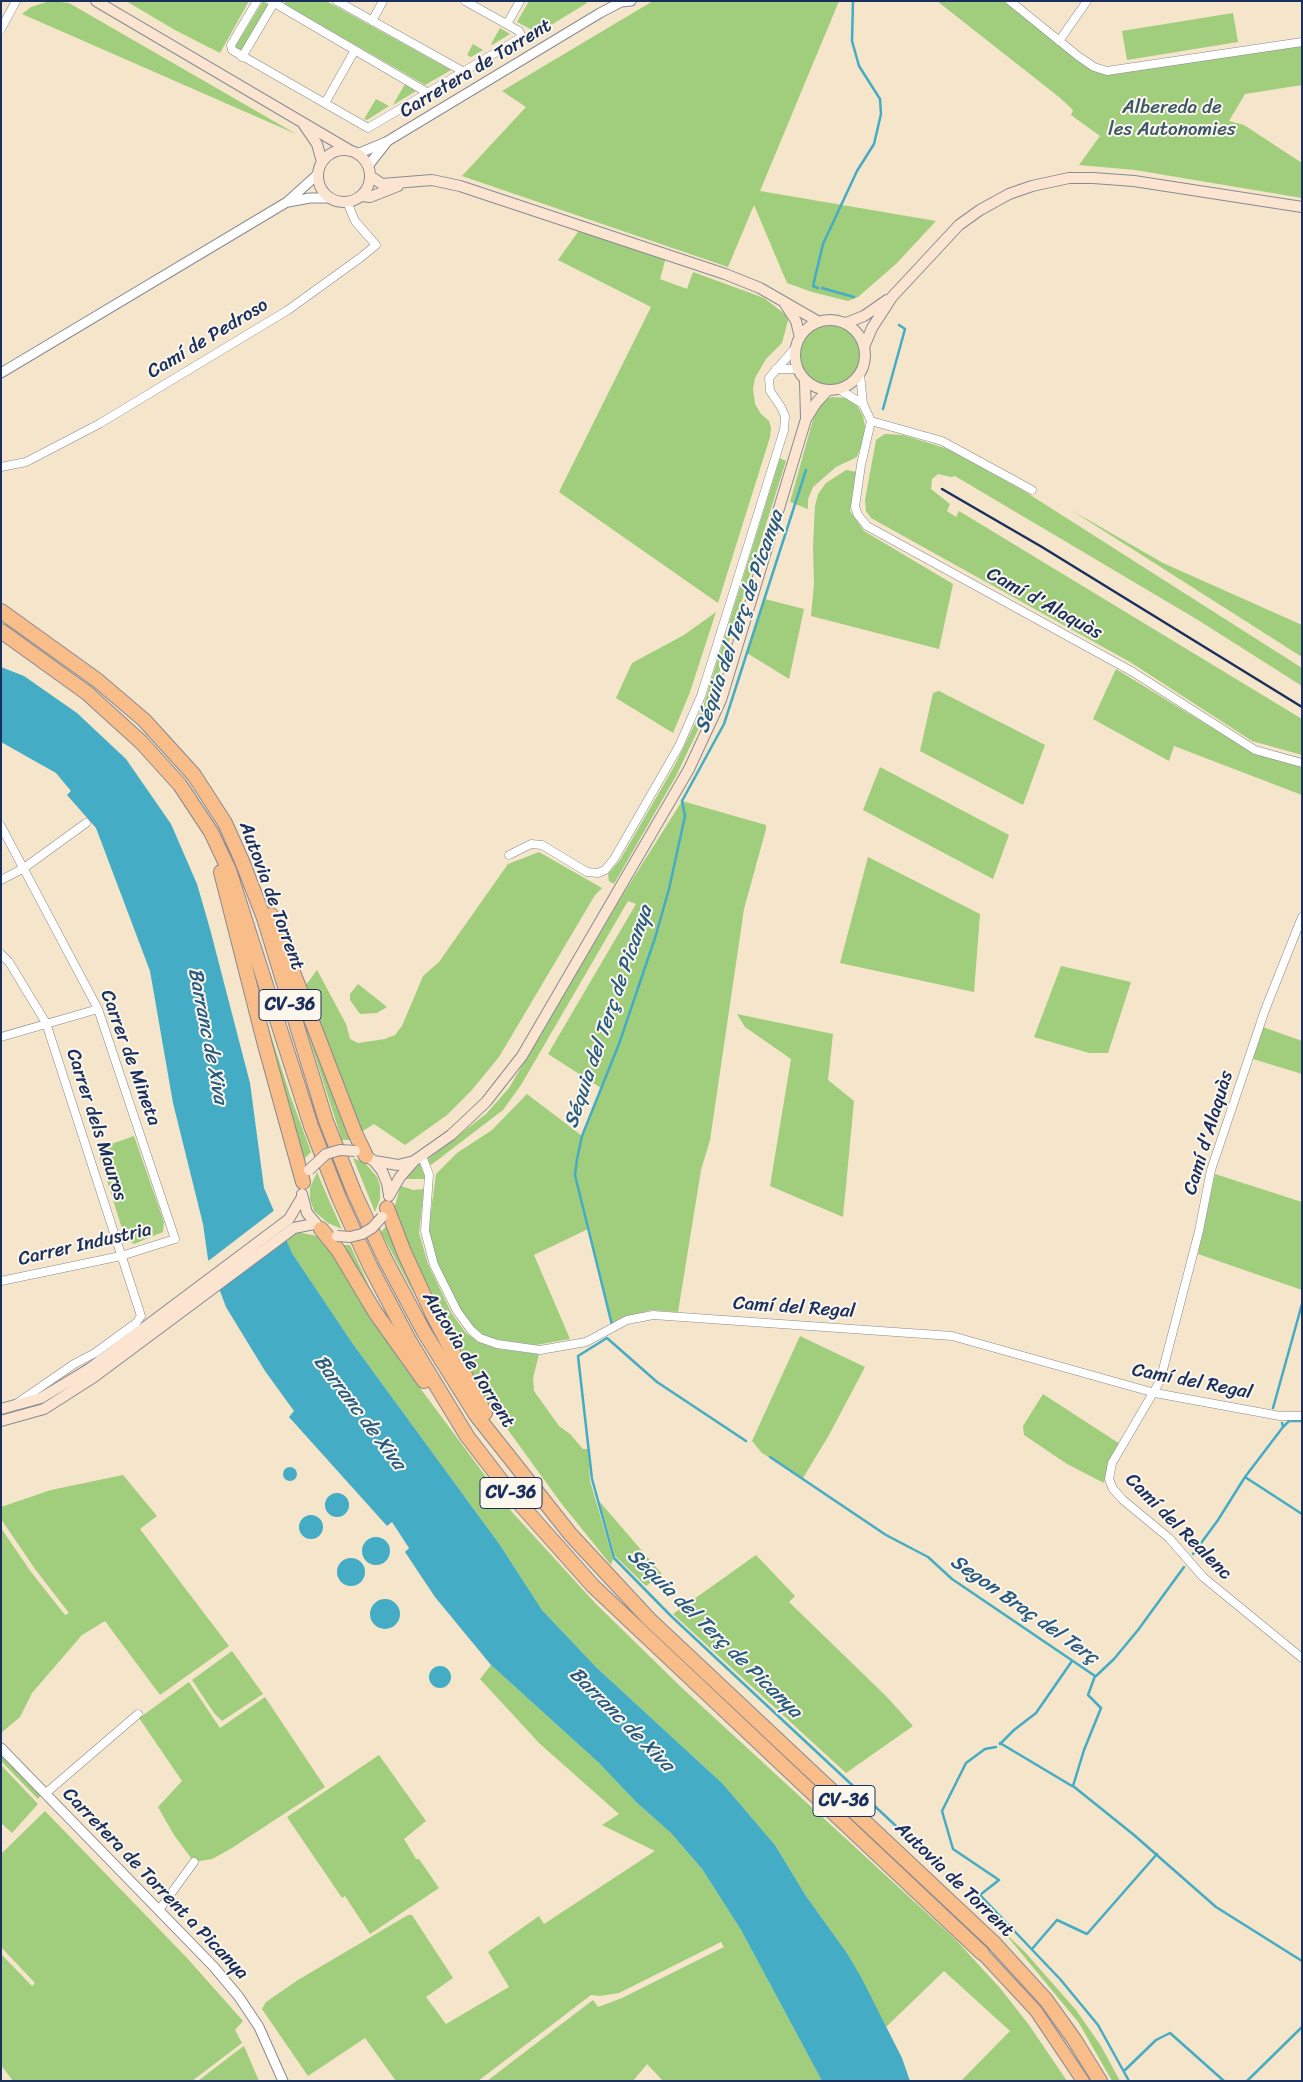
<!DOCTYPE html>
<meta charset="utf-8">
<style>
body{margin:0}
#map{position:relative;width:1303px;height:2082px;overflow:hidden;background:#f4e5cb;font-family:Sriracha,sans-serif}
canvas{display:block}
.frame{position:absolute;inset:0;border:2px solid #1b2f5e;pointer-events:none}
</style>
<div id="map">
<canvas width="1303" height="2082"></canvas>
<div class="frame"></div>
</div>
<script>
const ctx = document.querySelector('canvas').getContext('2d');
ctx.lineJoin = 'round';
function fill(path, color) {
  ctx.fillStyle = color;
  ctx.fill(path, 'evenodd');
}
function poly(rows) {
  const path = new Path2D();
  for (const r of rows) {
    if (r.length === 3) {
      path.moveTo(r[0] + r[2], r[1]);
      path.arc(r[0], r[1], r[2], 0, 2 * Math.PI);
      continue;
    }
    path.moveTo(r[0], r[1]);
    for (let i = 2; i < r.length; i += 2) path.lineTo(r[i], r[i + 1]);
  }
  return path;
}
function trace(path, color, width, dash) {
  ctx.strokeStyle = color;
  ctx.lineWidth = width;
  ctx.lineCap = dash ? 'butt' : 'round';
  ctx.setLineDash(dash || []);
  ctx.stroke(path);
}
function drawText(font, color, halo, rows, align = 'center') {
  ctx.font = font + ' Sriracha,sans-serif';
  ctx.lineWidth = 4;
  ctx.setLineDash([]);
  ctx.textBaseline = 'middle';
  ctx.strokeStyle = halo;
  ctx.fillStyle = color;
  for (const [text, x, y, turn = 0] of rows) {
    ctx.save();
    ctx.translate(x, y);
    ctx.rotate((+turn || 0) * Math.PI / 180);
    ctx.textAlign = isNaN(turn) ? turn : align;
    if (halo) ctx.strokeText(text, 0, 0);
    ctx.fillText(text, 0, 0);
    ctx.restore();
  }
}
const green = poly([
 [50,1,69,3,296,134,22,14,31,7],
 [126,1,249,1,220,53,175,30],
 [263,1,268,5,243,52,235,47],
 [286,1,326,1,451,70,425,85,284,4],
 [529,1,585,1,587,3,538,33,517,22],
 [653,1,839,1,760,191,936,221,896,264,858,297,848,301,812,292,787,283,754,205,728,267,462,176,526,107,502,91],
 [937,1,1010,1,1078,56,1107,71,1302,41,1302,85,1245,94,1229,121,1244,125,1302,163,1302,198,1135,170,1079,165,1100,136,1071,115,1073,110,1059,97],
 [1233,13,1238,42,1127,60,1122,31],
 [500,28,510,34,492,45,491,44],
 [473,44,483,50,471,57,467,55],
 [405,84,416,91,393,105],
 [376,99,389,106,367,120,364,119],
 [580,229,666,257,660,279,687,289,693,272,764,298,786,315,788,320,782,343,766,359,755,378,753,389,755,404,761,414,769,421,771,428,770,437,718,603,559,492,651,307,558,260],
 [830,356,31],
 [832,397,847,398,857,405,863,416,865,427,863,441,857,457,836,467,813,487,808,499,808,509,790,502,816,409,824,400],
 [885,434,903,435,948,449,1024,491,1302,668,1302,686,1198,620,955,476,951,477,938,474,932,479,931,489,950,504,947,511,956,517,959,511,1302,719,1302,755,1252,741,1130,662,871,518,866,511,865,500,876,440],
 [780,458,786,461,707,711,676,776,614,884,609,881,608,874,620,860,675,765,703,707],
 [846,470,856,472,850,511,864,531,953,584,939,649,811,616,814,584,813,546,815,506,818,494,826,483],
 [1071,510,1163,563,1302,625,1302,657],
 [765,599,804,609,789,679,747,653],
 [716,612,690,692,673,733,616,698,632,663,684,635],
 [1116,669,1253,753,1302,766,1302,795,1174,746,1169,761,1093,719],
 [939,691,1045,745,1023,805,920,751,933,693],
 [880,767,1009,835,993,879,863,810],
 [682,801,766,825,766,829,744,909,710,1140,701,1170,678,1312,651,1310,624,1318,612,1325,588,1229,534,1255,570,1339,536,1345,487,1338,475,1331,467,1321,446,1283,434,1254,428,1233,436,1174,457,1153,492,1130,527,1094,582,1136,601,1088,548,1054,636,904,628,901,521,1085,503,1110,431,1165,427,1160,486,1114,509,1088,622,896],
 [539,852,602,888,595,895,499,1057,471,1091,447,1115,405,1145,374,1124,361,1132,306,985,317,970,346,1024,350,1039,358,1043,385,1039,395,1035,402,1026,423,976,439,962,508,864],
 [868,857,980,914,974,992,840,963],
 [1061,966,1131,982,1108,1053,1089,1053,1034,1037],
 [290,978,322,1063,350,1140,342,1140],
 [358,984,387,1007,377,1013,360,1014,350,1000,350,994],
 [255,985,290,1095,311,1152,304,1159],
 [737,1014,833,1034,828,1080,854,1101,843,1217,770,1186,791,1059,745,1027],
 [1263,1027,1302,1041,1302,1074,1253,1059],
 [134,1136,164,1222,163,1232,134,1244,125,1238,97,1149],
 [353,1158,365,1163,377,1177,380,1186,380,1199,375,1212],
 [420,1164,426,1179,405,1179,411,1172],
 [317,1172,328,1198,342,1229,328,1223,314,1211,310,1199,310,1188],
 [1215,1174,1302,1202,1302,1290,1198,1254],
 [401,1186,413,1190,424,1189,419,1233,428,1264,452,1314,466,1333,482,1343,498,1349,539,1354,533,1378,534,1391,559,1426,570,1434,583,1449,588,1449,590,1481,613,1559,611,1565,561,1503,490,1405,419,1275,393,1211],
 [387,1225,443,1348,381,1232],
 [296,1232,318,1236,329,1245,400,1361,475,1462,512,1512,596,1604,682,1688,956,1940,1000,1988,1029,2025,1067,2081,961,2081,1010,2031,944,1971,886,2027,847,1953,806,1896,775,1845,723,1784,597,1668,542,1610,500,1545,353,1344,292,1253,286,1240],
 [341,1245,350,1245,370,1288,402,1345],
 [800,1336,865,1367,829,1435,803,1478,762,1453,752,1441],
 [1043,1394,1120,1444,1107,1469,1104,1483,1067,1464,1024,1435,1023,1426],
 [123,1475,157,1516,140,1529,229,1646,160,1695,105,1621,82,1635,32,1693,20,1717,1,1733,1,1528,31,1572,65,1615,69,1613,35,1569,1,1519,1,1507,51,1490],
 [599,1501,662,1574,646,1586,615,1556],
 [756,1555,795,1596,789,1602,887,1697,913,1726,846,1773,673,1614],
 [232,1651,263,1694,222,1721,214,1713,192,1680],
 [491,1665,599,1763,636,1802,671,1833,702,1869,741,1930,822,2081,663,2081,647,2064,633,2081,487,2081,593,2000,598,2007,622,1998,724,1947,721,1942,619,1993,600,1996,591,1995,478,2081,396,2081,365,2038,308,2076,262,2009,266,2002,298,1980,408,1915,412,1915,453,1978,426,1997,446,2024,509,1987,488,1952,539,1916,544,1924,655,1851,602,1825,619,1814,539,1743,480,1679],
 [189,1682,220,1728,265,1697,325,1787,232,1848,212,1859,194,1862,174,1835,158,1807,182,1781,139,1718],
 [1,1755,41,1795,38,1799,1,1761],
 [379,1755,426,1821,404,1839,416,1859,419,1859,439,1888,370,1934,345,1896,342,1898,287,1817],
 [1,1765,38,1804,12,1833,1,1823],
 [45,1811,187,1958,243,2021,235,2030,242,2043,192,2081,13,2081,1,2065,1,1954,32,1986,35,1983,1,1947,1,1854],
 [1003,1931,1025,1952,1076,2010,1101,2046,1120,2081,1112,2081,1079,2023],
 [244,2046,259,2081,198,2081,237,2051]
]);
const water = poly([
 [1,667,24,676,77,713,126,759,171,824,197,884,210,929,250,1083,264,1188,292,1253,353,1344,500,1545,542,1610,597,1668,723,1784,775,1845,806,1896,847,1953,862,1979,902,2058,910,2081,822,2081,741,1930,702,1869,671,1833,636,1802,599,1763,491,1665,435,1597,405,1552,409,1548,392,1522,387,1526,289,1417,294,1411,265,1371,226,1307,208,1259,203,1224,173,1103,150,971,96,828,67,795,71,791,56,773,1,742],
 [290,1474,7],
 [337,1505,12],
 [311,1527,12],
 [376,1551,14],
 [351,1572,14],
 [385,1614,15],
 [440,1677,11]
]);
const pier = poly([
 [276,1209,288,1238,217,1290,207,1262]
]);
const stream = poly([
 [818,288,813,286,823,244,857,171,874,144,881,114,880,99,859,66,852,41,853,1],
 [822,288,854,297],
 [883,409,905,329,899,325],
 [612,1325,575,1175,577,1159,582,1136,619,1044,655,938,669,889,685,816,682,801,724,724,806,470],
 [1273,1408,1302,1304],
 [1283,1427,1289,1421,1302,1421],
 [746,1441,657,1382,607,1338,578,1356,592,1479,614,1558,671,1616,926,1854],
 [770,1457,886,1535,928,1557,952,1579,1095,1676,1088,1695,1101,1708,1084,1750,1073,1786,1134,1835,1216,1907,1302,1961],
 [1245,1477,1302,1514],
 [1193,1554,1218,1520,1245,1477,1283,1427,1282,1423],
 [1096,1676,1114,1659,1138,1630,1184,1567],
 [1000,1743,1072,1786],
 [1000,1744,1014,1730,1036,1713,1072,1661],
 [996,1747,985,1749,966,1763,942,1811,953,1849,999,1880,980,1895,1060,1979,1098,2025,1129,2081],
 [1032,1949,1057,1920,1087,1934,1157,1854],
 [1124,2071,1156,2040,1170,2033,1224,2081],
 [1247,2081,1302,2027]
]);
const minor = poly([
 [257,1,231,45,232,50,368,128,522,37,519,31,465,1],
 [271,1,428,93],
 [337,1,464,72],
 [1010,1,1078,56,1094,67,1107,71,1302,42],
 [372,21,383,1],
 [507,24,520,1],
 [1,29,16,1],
 [1059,41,1087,1],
 [242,57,275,1],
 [325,103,355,50],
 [776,369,797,369],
 [860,374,863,404,871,421],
 [840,390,863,404],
 [871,421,861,465,855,507,858,515,867,526,1133,672,1255,750,1302,763],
 [871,421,942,441,1032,490],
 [1,467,26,462,99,424,288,310,360,258,376,245,355,221,347,202],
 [1,826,98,1009,175,1239,121,1256,1,1281],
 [509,855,531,844,542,845,587,872,598,873,605,870,614,859,679,746,701,696,784,430,785,416,781,407,770,391,769,378,796,347],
 [1,880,24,868,86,823],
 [1302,917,1265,1010,1211,1170,1199,1231,1160,1381,1112,1463,1109,1479,1113,1489,1123,1500,1169,1538,1203,1577,1302,1658],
 [1,954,9,962,46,1023,141,1316,136,1323,95,1353,74,1364,16,1404],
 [1,1037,98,1009],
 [422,1156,429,1175,425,1231,434,1265,457,1311,471,1330,480,1338,497,1344,540,1350,586,1342,627,1320,653,1315,952,1336,1155,1393,1280,1416,1302,1416],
 [46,1793,138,1714],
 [159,1910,194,1862]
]);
const tertiary = poly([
 [357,154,386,142,600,13,621,2,631,1],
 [368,166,386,143],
 [288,202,310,198,330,198],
 [1,373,287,202,318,174],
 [1,1748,214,1967,239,1997,259,2027,283,2081]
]);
const secondary = poly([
 [96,1,351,151],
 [304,125,317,144,322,162],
 [344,176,26],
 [370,176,382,184,432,180,460,186,725,274,760,288,819,322],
 [361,196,370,197,398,186],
 [785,304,796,321,800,337],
 [830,355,35],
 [846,323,864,316,887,300],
 [864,347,872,328,892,297,959,225,980,210,1009,194,1032,186,1069,178,1093,178,1134,181,1302,207],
 [805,381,806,418],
 [362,1153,374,1161,382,1171,387,1183,389,1195],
 [374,1161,398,1165,414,1161],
 [302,1194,307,1213,319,1227],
 [389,1196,400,1177,414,1161,451,1135,486,1102,522,1056,689,769,721,700,806,419,816,403,827,391],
 [1,1409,41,1398,89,1369,289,1219,302,1197],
 [1,1421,44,1409,94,1377,294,1228,314,1224]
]);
const trunk = poly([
 [982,1953,1036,2011,1083,2081]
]);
const motorway = poly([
 [1,611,97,680,144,720,194,775,225,823,242,861,264,918,326,1121,354,1192,384,1257,424,1332,476,1415,571,1535,649,1619,993,1942,1046,2000,1074,2039,1100,2081],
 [1,631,87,693,141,742,180,785,211,832,229,870,311,1126,339,1198,370,1266,410,1342,467,1436,513,1496,593,1586,982,1953],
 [221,872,265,1045,303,1182],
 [271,915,355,1133,366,1156],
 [387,1208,404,1252,433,1315,485,1413],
 [321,1229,338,1250,375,1312,424,1381]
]);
const rail = poly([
 [942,489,1042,547,1302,707]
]);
const secondaryBridge = poly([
 [309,1170,326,1154,340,1150,355,1151],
 [337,1236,350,1237,362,1234,372,1228,382,1217]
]);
const shields = [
 [290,1005,62],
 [511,1493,62],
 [844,1801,62]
];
const shieldNames = [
 ["CV-36",290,1005],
 ["CV-36",511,1493],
 ["CV-36",844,1801]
];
const streetNames = [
 ["Carretera de Torrent",476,69,-31],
 ["Camí de Pedroso",208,339,-31],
 ["Camí d'Alaquàs",1044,604,29],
 ["Autovia de Torrent",271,896,70],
 ["Carrer de Mineta",130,1058,70],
 ["Carrer dels Mauros",96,1125,72],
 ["Camí d'Alaquàs",1209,1133,-73],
 ["Carrer Industria",85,1245,-13],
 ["Camí del Regal",794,1308,4],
 ["Autovia de Torrent",468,1360,58],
 ["Camí del Regal",1192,1382,11],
 ["Camí del Realenc",1178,1527,45],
 ["Autovia de Torrent",954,1880,44],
 ["Carretera de Torrent a Picanya",155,1884,46]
];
const parkNames = [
 ["Albereda de",1172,108],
 ["les Autonomies",1172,130]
];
const waterNames = [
 ["Séquia del Terç de Picanya",740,622,-71],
 ["Séquia del Terç de Picanya",609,1017,-71],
 ["Barranc de Xiva",207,1036,79],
 ["Barranc de Xiva",359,1413,53],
 ["Segon Braç del Terç",1024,1610,35],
 ["Séquia del Terç de Picanya",714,1634,44],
 ["Barranc de Xiva",621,1720,45]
];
fill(green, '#a0ce7c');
fill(water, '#44acc4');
fill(pier, '#f4e5cb');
trace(stream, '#44acc4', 2.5);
trace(minor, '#888a94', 9);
trace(tertiary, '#888a94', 11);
trace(secondary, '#888a94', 12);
trace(trunk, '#888a94', 14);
trace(motorway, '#888a94', 16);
trace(minor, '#fff', 8);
trace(tertiary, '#fff', 9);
trace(secondary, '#fce5d0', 10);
trace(trunk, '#f8bd89', 12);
trace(motorway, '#f8bd89', 14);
trace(rail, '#1b2f5e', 2.5);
trace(secondaryBridge, '#888a94', 12, []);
trace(secondaryBridge, '#fce5d0', 10);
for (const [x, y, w] of shields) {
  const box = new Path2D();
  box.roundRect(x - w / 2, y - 15.5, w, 31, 4);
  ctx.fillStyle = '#fbf7ec';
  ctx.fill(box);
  trace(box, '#1b2f5e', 1);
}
drawText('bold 18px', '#1b2f5e', null, shieldNames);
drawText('19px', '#1b2f5e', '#fbf7ec', streetNames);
drawText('19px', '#3c5766', '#fbf7ec', parkNames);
drawText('italic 20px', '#295b82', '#fbf7ec', waterNames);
</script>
